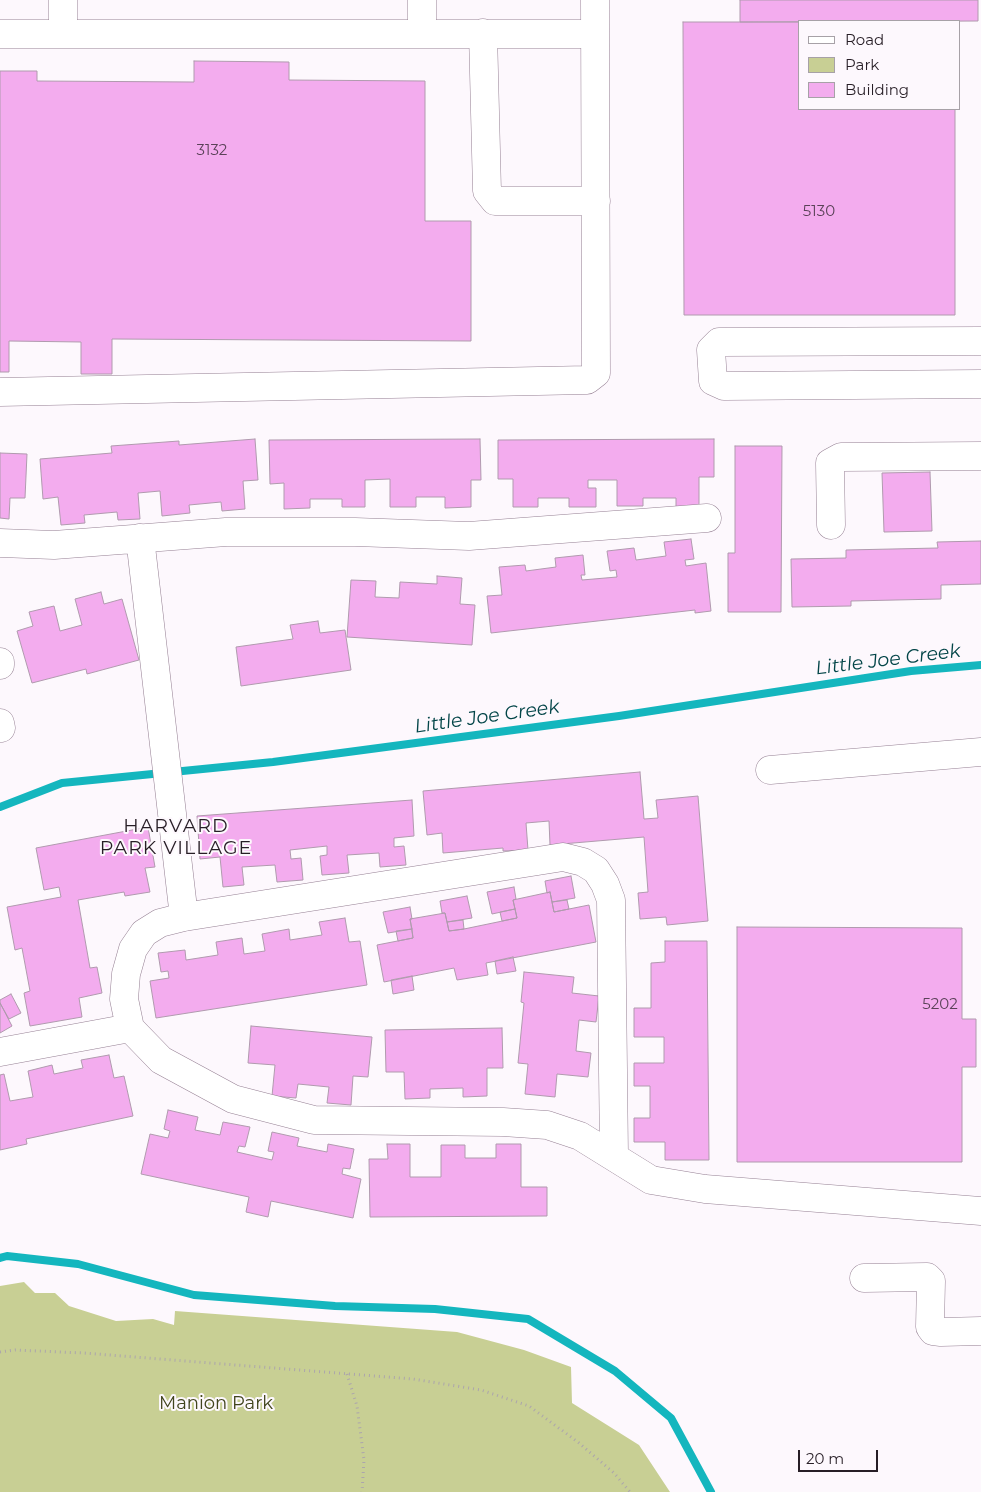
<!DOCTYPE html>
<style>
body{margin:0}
#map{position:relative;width:981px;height:1492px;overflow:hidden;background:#fdf8fd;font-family:Montserrat,sans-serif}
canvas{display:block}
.legend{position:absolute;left:798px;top:20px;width:162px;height:90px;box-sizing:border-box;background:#fdf8fd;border:1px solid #a7a1a7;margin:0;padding:6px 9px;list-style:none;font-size:15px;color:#271e26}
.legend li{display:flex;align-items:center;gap:10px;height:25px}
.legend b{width:25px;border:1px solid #a7a1a7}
.scale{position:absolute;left:798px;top:1450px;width:80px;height:22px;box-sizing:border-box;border:2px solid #271e26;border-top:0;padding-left:6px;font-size:15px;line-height:18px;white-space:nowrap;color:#271e26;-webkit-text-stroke:4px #fdf8fd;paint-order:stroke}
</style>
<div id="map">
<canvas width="981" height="1492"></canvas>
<ul class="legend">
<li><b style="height:6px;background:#fff"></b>Road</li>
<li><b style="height:14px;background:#c8cf94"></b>Park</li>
<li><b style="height:14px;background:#f3acee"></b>Building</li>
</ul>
<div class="scale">20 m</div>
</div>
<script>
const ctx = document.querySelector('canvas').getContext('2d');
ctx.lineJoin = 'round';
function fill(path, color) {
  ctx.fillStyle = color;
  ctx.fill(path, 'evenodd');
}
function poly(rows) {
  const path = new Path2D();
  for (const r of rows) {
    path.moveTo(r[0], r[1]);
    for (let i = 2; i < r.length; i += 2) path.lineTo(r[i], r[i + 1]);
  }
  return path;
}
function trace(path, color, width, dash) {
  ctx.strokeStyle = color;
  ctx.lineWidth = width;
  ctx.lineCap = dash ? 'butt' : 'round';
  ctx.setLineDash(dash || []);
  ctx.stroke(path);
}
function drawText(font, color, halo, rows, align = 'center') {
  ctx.font = font + ' Montserrat,sans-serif';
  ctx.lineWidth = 4;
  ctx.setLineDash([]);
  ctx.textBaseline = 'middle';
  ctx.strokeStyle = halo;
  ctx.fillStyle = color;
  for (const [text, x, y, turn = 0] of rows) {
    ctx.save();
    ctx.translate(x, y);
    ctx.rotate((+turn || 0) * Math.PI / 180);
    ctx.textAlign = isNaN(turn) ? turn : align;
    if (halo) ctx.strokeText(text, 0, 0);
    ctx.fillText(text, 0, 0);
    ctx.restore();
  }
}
const green = poly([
 [24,1282,35,1293,55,1293,69,1306,116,1321,153,1319,174,1325,175,1311,457,1332,524,1350,571,1367,572,1403,639,1445,670,1492,0,1492,0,1286]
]);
const stream = poly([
 [0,807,62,783,273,762,619,716,911,671,981,665],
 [0,1258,7,1256,78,1264,194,1295,335,1306,435,1309,528,1319,615,1371,671,1418,711,1492]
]);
const building = poly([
 [740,0,978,0,978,21,740,22,740,0],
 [683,22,800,22,800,109,955,109,955,315,684,315,683,22],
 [194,61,289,62,289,80,425,81,425,221,471,221,471,341,112,339,112,374,81,374,81,342,9,341,9,372,0,372,0,71,37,71,37,81,194,82,194,61],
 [255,439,258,480,243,481,245,509,222,511,221,502,189,505,190,513,162,516,160,491,138,493,140,519,118,520,117,512,84,515,85,523,61,525,58,497,43,499,40,459,112,453,111,446,179,441,179,445,255,439],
 [480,439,481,480,471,480,471,507,445,508,445,497,416,497,416,507,390,507,390,479,365,480,365,507,342,507,342,499,310,499,310,508,284,509,284,483,270,484,269,440,480,439],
 [714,439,714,477,699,477,699,507,676,507,676,498,643,498,643,506,617,506,617,480,588,480,588,488,596,488,596,507,569,507,569,498,538,498,538,507,513,507,513,479,498,479,498,440,714,439],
 [735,446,782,446,781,612,728,612,728,553,735,553,735,446],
 [0,453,27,454,25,498,10,498,9,519,0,518,0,453],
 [930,472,932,531,884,532,882,473,930,472],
 [691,539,694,559,685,560,686,566,706,563,711,611,695,613,695,610,491,633,487,596,502,595,499,567,525,565,526,571,556,567,555,558,583,555,585,575,581,575,582,580,617,577,616,570,610,571,607,551,634,548,636,560,666,556,664,542,691,539],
 [981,541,981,584,941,585,941,599,851,601,851,606,792,607,791,559,846,558,846,550,938,548,937,542,981,541],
 [437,576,462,578,460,604,475,605,472,645,347,637,351,580,376,581,375,597,399,598,400,582,437,584,437,576],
 [101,592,104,604,122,599,139,660,87,674,86,669,32,683,17,631,33,626,29,612,54,606,60,631,82,625,75,599,101,592],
 [318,621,320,633,345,630,351,670,241,686,236,647,293,639,290,625,318,621],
 [640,772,644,819,658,818,656,800,698,796,708,921,667,925,666,917,640,919,638,893,648,892,644,837,550,845,549,821,526,823,528,850,503,851,503,848,443,853,442,833,427,835,423,791,640,772],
 [412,800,414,836,394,838,394,847,404,846,406,865,380,867,379,853,347,855,349,873,322,875,320,856,327,855,327,846,290,850,291,859,301,858,303,880,277,882,275,865,242,867,244,885,223,887,220,857,200,859,197,816,412,800],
 [148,827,155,867,145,868,150,892,125,896,124,892,78,900,90,968,97,967,102,993,79,998,82,1017,30,1026,24,993,30,991,22,948,15,950,7,907,61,897,59,887,44,890,36,848,148,827],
 [571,876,575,898,552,902,550,892,547,893,545,881,571,876],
 [514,887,516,899,513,900,515,909,492,914,487,892,514,887],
 [550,892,554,912,589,905,596,942,486,963,488,975,457,980,454,968,384,982,377,945,413,938,410,919,445,913,449,931,464,929,517,918,513,900,550,892],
 [467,896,472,918,447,922,445,913,442,913,440,901,467,896],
 [567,900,569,909,554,912,552,902,567,900],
 [410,907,412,919,410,919,412,929,388,933,383,912,410,907],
 [515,909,517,918,502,921,500,912,515,909],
 [345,918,349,942,360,941,367,985,156,1018,150,981,169,978,168,971,161,972,158,953,185,950,186,960,218,955,216,942,242,938,244,954,265,951,262,934,289,929,290,940,322,935,319,922,345,918],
 [463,920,464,929,449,931,447,922,463,920],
 [737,927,962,928,962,1019,976,1019,976,1067,962,1067,962,1162,737,1162,737,927],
 [412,929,413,938,398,941,396,931,412,929],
 [665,941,707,941,709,1160,665,1160,665,1142,634,1142,634,1118,650,1118,650,1086,634,1086,634,1063,664,1063,664,1037,634,1037,634,1008,651,1008,651,963,665,962,665,941],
 [513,957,516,971,497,974,495,961,513,957],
 [524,972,574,977,572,993,599,996,596,1022,579,1020,576,1051,591,1053,588,1077,557,1074,555,1097,525,1094,528,1064,518,1063,524,1003,521,1002,524,972],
 [412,976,414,990,393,994,391,980,412,976],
 [11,994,21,1013,9,1019,0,1003,0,1000,11,994],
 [0,1003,12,1026,0,1033,0,1003],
 [251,1026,372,1037,368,1077,353,1076,351,1105,327,1103,329,1087,298,1084,296,1098,272,1096,275,1065,248,1063,251,1026],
 [502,1028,503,1068,487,1068,487,1096,463,1097,463,1088,430,1089,430,1098,405,1099,404,1072,386,1072,385,1030,502,1028],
 [109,1055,114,1078,124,1076,133,1116,26,1139,27,1144,0,1150,0,1075,4,1074,10,1101,33,1097,28,1071,52,1065,54,1074,83,1068,81,1060,109,1055],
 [168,1110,198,1117,195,1130,220,1135,223,1122,250,1127,245,1147,239,1146,237,1152,272,1160,274,1152,268,1151,272,1132,299,1138,297,1146,327,1152,328,1144,354,1149,350,1169,343,1168,342,1174,361,1179,353,1218,271,1201,268,1217,246,1212,249,1197,141,1174,150,1134,168,1138,170,1131,164,1129,168,1110],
 [387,1144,410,1144,410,1177,441,1177,441,1145,465,1145,465,1158,496,1158,496,1144,521,1144,521,1187,547,1187,547,1216,370,1217,369,1159,388,1159,387,1144]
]);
const path = poly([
 [0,1352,15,1350,84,1353,413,1379,481,1390,529,1406,579,1443,614,1473,630,1492],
 [347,1374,357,1406,364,1460,362,1492]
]);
const minor = poly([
 [422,0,422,33],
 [483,33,487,191,495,201,596,201],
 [0,34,63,34,63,0],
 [63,34,595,34],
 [981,341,719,342,711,350,713,381,724,386,981,384],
 [0,392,587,380,596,373,595,0],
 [831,525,830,463,841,457,981,456],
 [140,538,184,917],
 [0,543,54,545,226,532,355,532,469,536,707,518],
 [0,662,0,665],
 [0,723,1,728],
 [770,770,981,752],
 [0,1052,130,1028],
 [614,1156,611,900,605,884,596,870,583,862,563,857,184,917,160,923,144,933,133,949,126,974,124,999,130,1028,161,1060,233,1099,314,1120,503,1122,547,1125,580,1136,651,1180,705,1189,981,1211],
 [864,1278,927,1277,931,1281,930,1327,933,1331,941,1332,981,1331]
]);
const numberNames = [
 ["3132",212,151],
 ["5130",819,212],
 ["5202",940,1005]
];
const parkNames = [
 ["Manion Park",216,1404]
];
const waterNames = [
 ["Little Joe Creek",888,660,-7],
 ["Little Joe Creek",487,717,-8]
];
const neighbourhoodNames = [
 ["HARVARD",176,826],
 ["PARK VILLAGE",176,848]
];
fill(green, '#c8cf94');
trace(stream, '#14b6be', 8);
fill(building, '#f3acee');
trace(building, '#b09aae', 1);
trace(minor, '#968194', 29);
trace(path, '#aca5ac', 3, [1, 4]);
trace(minor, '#fff', 28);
drawText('15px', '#5a4258', null, numberNames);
drawText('18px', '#41441d', '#fdf8fd', parkNames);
drawText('italic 19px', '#034548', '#fdf8fd', waterNames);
ctx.letterSpacing = '1px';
drawText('19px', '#271e26', '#fdf8fd', neighbourhoodNames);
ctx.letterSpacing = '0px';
</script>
